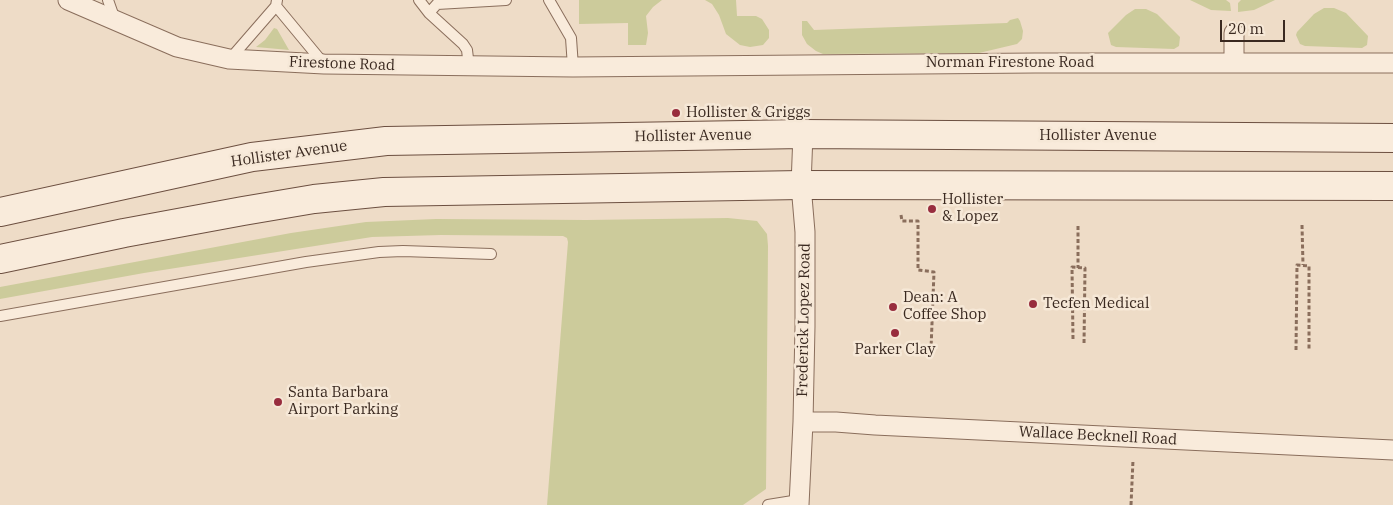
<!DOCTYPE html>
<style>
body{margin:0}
#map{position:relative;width:1393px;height:505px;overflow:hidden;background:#eedcc7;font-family:"IBM Plex Serif",serif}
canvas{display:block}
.scale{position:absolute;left:1220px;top:20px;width:65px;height:22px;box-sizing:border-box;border:2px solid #3a2920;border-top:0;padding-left:6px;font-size:15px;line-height:18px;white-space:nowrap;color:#3a2920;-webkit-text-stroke:4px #f6e8d7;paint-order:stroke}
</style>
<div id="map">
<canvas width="1393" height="505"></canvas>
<div class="scale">20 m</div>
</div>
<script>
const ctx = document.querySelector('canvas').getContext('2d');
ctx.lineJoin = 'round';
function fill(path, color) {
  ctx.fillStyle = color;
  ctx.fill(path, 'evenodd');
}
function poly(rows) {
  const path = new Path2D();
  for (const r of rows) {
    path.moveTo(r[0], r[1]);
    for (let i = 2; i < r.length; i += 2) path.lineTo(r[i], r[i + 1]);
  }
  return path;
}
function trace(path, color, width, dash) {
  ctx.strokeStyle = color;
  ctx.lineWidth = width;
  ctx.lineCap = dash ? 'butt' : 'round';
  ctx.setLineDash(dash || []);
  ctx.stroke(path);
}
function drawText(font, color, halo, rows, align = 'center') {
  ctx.font = font + ' "IBM Plex Serif",serif';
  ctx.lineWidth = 5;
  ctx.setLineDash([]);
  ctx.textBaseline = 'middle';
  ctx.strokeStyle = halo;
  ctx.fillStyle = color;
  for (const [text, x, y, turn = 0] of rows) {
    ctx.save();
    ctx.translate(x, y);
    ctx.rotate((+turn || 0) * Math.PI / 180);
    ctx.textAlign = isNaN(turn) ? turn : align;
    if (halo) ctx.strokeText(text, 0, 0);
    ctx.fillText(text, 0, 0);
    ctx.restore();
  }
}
const green = poly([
 [579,0,662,0,653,7,646,16,648,33,646,45,628,45,628,23,579,24],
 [705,0,736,0,737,16,756,16,762,19,769,30,769,38,763,45,750,47,740,45,726,34,719,15,712,4],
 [1190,0,1226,0,1230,3,1231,11,1211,10],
 [1241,0,1275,0,1254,10,1238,12,1238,3],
 [1324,8,1334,8,1346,13,1368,36,1367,45,1362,48,1305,46,1300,44,1296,35,1297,32,1314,14],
 [1135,9,1146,9,1157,14,1180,37,1179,46,1174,49,1116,47,1111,45,1108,33,1126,15],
 [1018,18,1020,21,1023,31,1022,39,1017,44,979,53,823,54,816,51,807,44,802,35,802,21,807,21,814,30,1007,23,1010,20],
 [274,28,277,29,289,50,256,47,265,40],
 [728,218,757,221,767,234,768,246,766,489,743,505,547,505,568,242,567,238,563,236,441,235,372,237,144,273,0,299,0,287,291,233,366,222,436,219,587,220]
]);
const path = poly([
 [901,215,902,221,918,221,918,270,934,272,931,349],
 [1302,225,1303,265],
 [1078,226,1078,268],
 [1073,339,1072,267,1085,268,1084,345],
 [1296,350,1297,265,1309,266,1309,351],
 [1131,505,1133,460]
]);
const lane = poly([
 [108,0,115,20],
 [419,0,429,13,463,44,467,50,469,67],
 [549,0,571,38,573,67],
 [276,6,324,64],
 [429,13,437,4,506,0],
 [230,59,276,6,277,0],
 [0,316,306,262,379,252,403,251,491,254],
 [768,505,799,500]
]);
const street = poly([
 [68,0,177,47,229,59,324,64,573,67,1035,63,1393,63],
 [1234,63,1234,33],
 [803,422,836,422,875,425,1393,450],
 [799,505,803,422,805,326,805,232,801,185,803,134]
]);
const secondary = poly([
 [0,212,252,157,386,141,803,134,1393,138],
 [0,259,124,233,243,211,314,199,384,192,801,185,1393,186]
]);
const markers = [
 [676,113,5,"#982d3e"],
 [932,209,5,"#982d3e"],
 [1033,304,5,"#982d3e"],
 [893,307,5,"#982d3e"],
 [895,333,5,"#982d3e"],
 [278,402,5,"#982d3e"]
];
const streetNames = [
 ["Norman Firestone Road",1010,63],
 ["Firestone Road",342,64,2],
 ["Hollister Avenue",693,136,-1],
 ["Hollister Avenue",1098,136],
 ["Hollister Avenue",289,154,-8],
 ["Frederick Lopez Road",804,320,-89],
 ["Wallace Becknell Road",1098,436,3]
];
const poiNames = [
 ["Hollister & Griggs",686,113],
 ["Hollister",942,200],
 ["& Lopez",942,217],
 ["Dean: A",903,298],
 ["Coffee Shop",903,315],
 ["Tecfen Medical",1043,304],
 ["Parker Clay",895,350,"center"],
 ["Santa Barbara",288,393],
 ["Airport Parking",288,410]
];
fill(green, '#cccb9b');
trace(lane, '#8a6e5c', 12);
trace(street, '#8a6e5c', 21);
trace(secondary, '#6c4f40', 30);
trace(path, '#8a6e5c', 3, [4, 2.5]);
trace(lane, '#f9ebdb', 10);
trace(street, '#f9ebdb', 19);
trace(secondary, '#f9ebdb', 28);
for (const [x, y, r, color] of markers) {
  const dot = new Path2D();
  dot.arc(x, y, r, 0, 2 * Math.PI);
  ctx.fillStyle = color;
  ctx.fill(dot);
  trace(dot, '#f6e8d7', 2);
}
drawText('15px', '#3a2920', '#f6e8d7', streetNames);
drawText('15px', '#3a2920', '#f6e8d7', poiNames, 'left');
</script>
